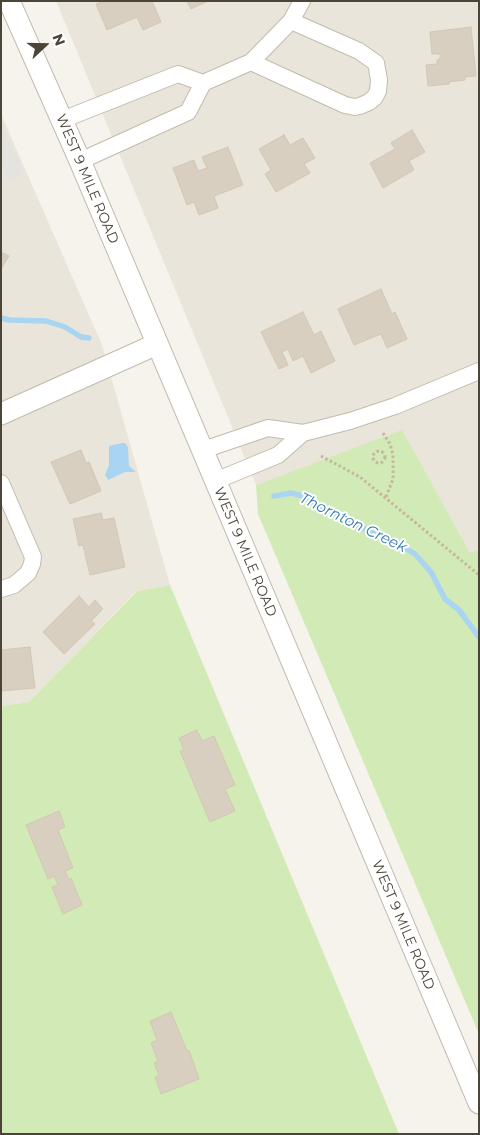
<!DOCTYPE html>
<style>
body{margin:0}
#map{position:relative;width:480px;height:1135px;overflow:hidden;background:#f6f3ec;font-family:Montserrat,sans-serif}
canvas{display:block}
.frame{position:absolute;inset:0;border:2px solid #4b4439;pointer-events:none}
.north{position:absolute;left:20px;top:20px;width:50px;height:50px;-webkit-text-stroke:4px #fff;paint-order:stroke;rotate:69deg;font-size:14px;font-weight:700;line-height:20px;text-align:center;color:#4b4439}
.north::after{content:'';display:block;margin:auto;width:18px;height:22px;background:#4b4439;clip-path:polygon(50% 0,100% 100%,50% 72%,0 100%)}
</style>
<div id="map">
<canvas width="480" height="1135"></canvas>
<div class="frame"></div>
<div class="north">N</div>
</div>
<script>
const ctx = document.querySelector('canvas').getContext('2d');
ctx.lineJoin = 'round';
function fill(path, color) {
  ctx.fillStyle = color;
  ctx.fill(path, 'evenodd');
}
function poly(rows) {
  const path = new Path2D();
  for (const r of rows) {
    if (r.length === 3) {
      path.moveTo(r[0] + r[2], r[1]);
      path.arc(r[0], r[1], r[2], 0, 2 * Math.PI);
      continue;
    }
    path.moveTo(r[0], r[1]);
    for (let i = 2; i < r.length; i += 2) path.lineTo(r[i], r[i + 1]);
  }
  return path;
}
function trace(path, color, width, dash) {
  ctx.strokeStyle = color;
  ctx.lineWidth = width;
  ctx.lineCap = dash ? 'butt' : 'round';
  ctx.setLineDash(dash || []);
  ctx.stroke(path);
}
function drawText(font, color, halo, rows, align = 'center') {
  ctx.font = font + ' Montserrat,sans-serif';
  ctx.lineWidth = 4;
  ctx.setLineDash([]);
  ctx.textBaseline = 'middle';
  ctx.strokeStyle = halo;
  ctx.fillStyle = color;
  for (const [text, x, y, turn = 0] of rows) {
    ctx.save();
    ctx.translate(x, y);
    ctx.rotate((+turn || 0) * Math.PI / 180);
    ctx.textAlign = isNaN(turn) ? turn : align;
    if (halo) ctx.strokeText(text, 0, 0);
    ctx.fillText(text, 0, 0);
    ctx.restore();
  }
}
const residential = poly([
 [56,1,479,1,479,550,470,554,402,431,256,485],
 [1,114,102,345,170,585,136,591,29,702,1,706]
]);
const green = poly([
 [402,430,470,553,479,550,479,1034,258,514,256,485],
 [170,585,399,1134,1,1134,1,706,29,702,137,591]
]);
const parking = poly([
 [1,122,24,174,7,181,1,169]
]);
const water = poly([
 [122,443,125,443,128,447,129,466,136,472,125,472,108,480,105,475,109,465,109,446]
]);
const stream = poly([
 [1,318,9,320,46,321,65,327,81,337,89,338],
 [274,496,291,493,303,496,319,507,340,516,372,533,389,538,415,554,431,572,445,599,459,610,479,637]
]);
const building = poly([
 [104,1,152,1,161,22,143,30,137,17,107,30,96,4,104,1],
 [187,1,208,1,191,9,187,1],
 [471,27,476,76,465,77,465,80,449,82,449,84,428,86,426,65,437,64,437,60,440,59,440,54,432,54,430,32,471,27],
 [412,130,425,152,409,161,414,170,383,188,370,163,395,149,391,143,412,130],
 [284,135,290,145,303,138,315,158,304,164,310,173,276,192,265,174,271,170,259,149,284,135],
 [228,147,243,185,214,196,218,208,199,215,194,202,187,205,173,168,194,160,198,171,207,168,202,157,228,147],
 [1,252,9,256,1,269,1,252],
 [381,289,392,314,395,312,407,339,387,348,381,334,354,345,338,309,381,289],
 [303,312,314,335,321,331,335,361,311,373,303,356,293,361,288,349,282,352,288,365,279,369,261,332,303,312],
 [81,450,86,463,89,462,101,491,70,504,51,462,81,450],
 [101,513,103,520,114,518,125,567,90,575,83,545,79,546,73,519,101,513],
 [79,596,89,607,95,600,103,609,91,621,95,624,64,654,43,632,79,596],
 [30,647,35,688,1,691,1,650,30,647],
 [197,730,202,741,214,736,235,785,225,789,235,811,210,822,180,751,184,750,179,738,197,730],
 [59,811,65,827,58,830,73,868,65,871,69,880,71,878,82,905,63,914,52,887,58,885,54,876,48,879,26,825,59,811],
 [171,1012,187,1051,189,1050,199,1079,161,1094,155,1077,159,1075,154,1063,158,1061,151,1043,157,1040,150,1021,171,1012]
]);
const path = poly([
 [383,433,390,444,393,455,393,479,386,497],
 [379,457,6],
 [321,456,360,477,479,575]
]);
const minor = poly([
 [251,62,345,105,355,107,360,106,369,102,375,97,378,91,379,80,376,63,359,51,291,21],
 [62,120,178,74,203,83],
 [80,161,188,112,203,83,251,62,291,21,302,1],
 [203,450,268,428,303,433,350,421,395,406,479,371],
 [215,481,278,455,303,433],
 [1,483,33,557,32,564,28,573,14,585,1,589]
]);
const tertiary = poly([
 [9,1,80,161,479,1103],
 [1,414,157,344]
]);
const streetNames = [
 ["WEST 9 MILE ROAD",87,179,67],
 ["WEST 9 MILE ROAD",245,552,67],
 ["WEST 9 MILE ROAD",403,925,67]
];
const waterNames = [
 ["Thornton Creek",353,523,26]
];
fill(residential, '#eae5da');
fill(green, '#d2eab5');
fill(parking, '#e5e3e0');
fill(water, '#a9d4f2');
trace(stream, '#a9d4f2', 5.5);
fill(building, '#d8cfc1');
trace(building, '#d3c7b4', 1);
trace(minor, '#c2bbae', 18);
trace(tertiary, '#c2bbae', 23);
trace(path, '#c4b79f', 3, [2.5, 2.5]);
trace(minor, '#fff', 16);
trace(tertiary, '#fff', 21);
drawText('14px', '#4b4439', '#fff', streetNames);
drawText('italic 15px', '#2e7ab2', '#fff', waterNames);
</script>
